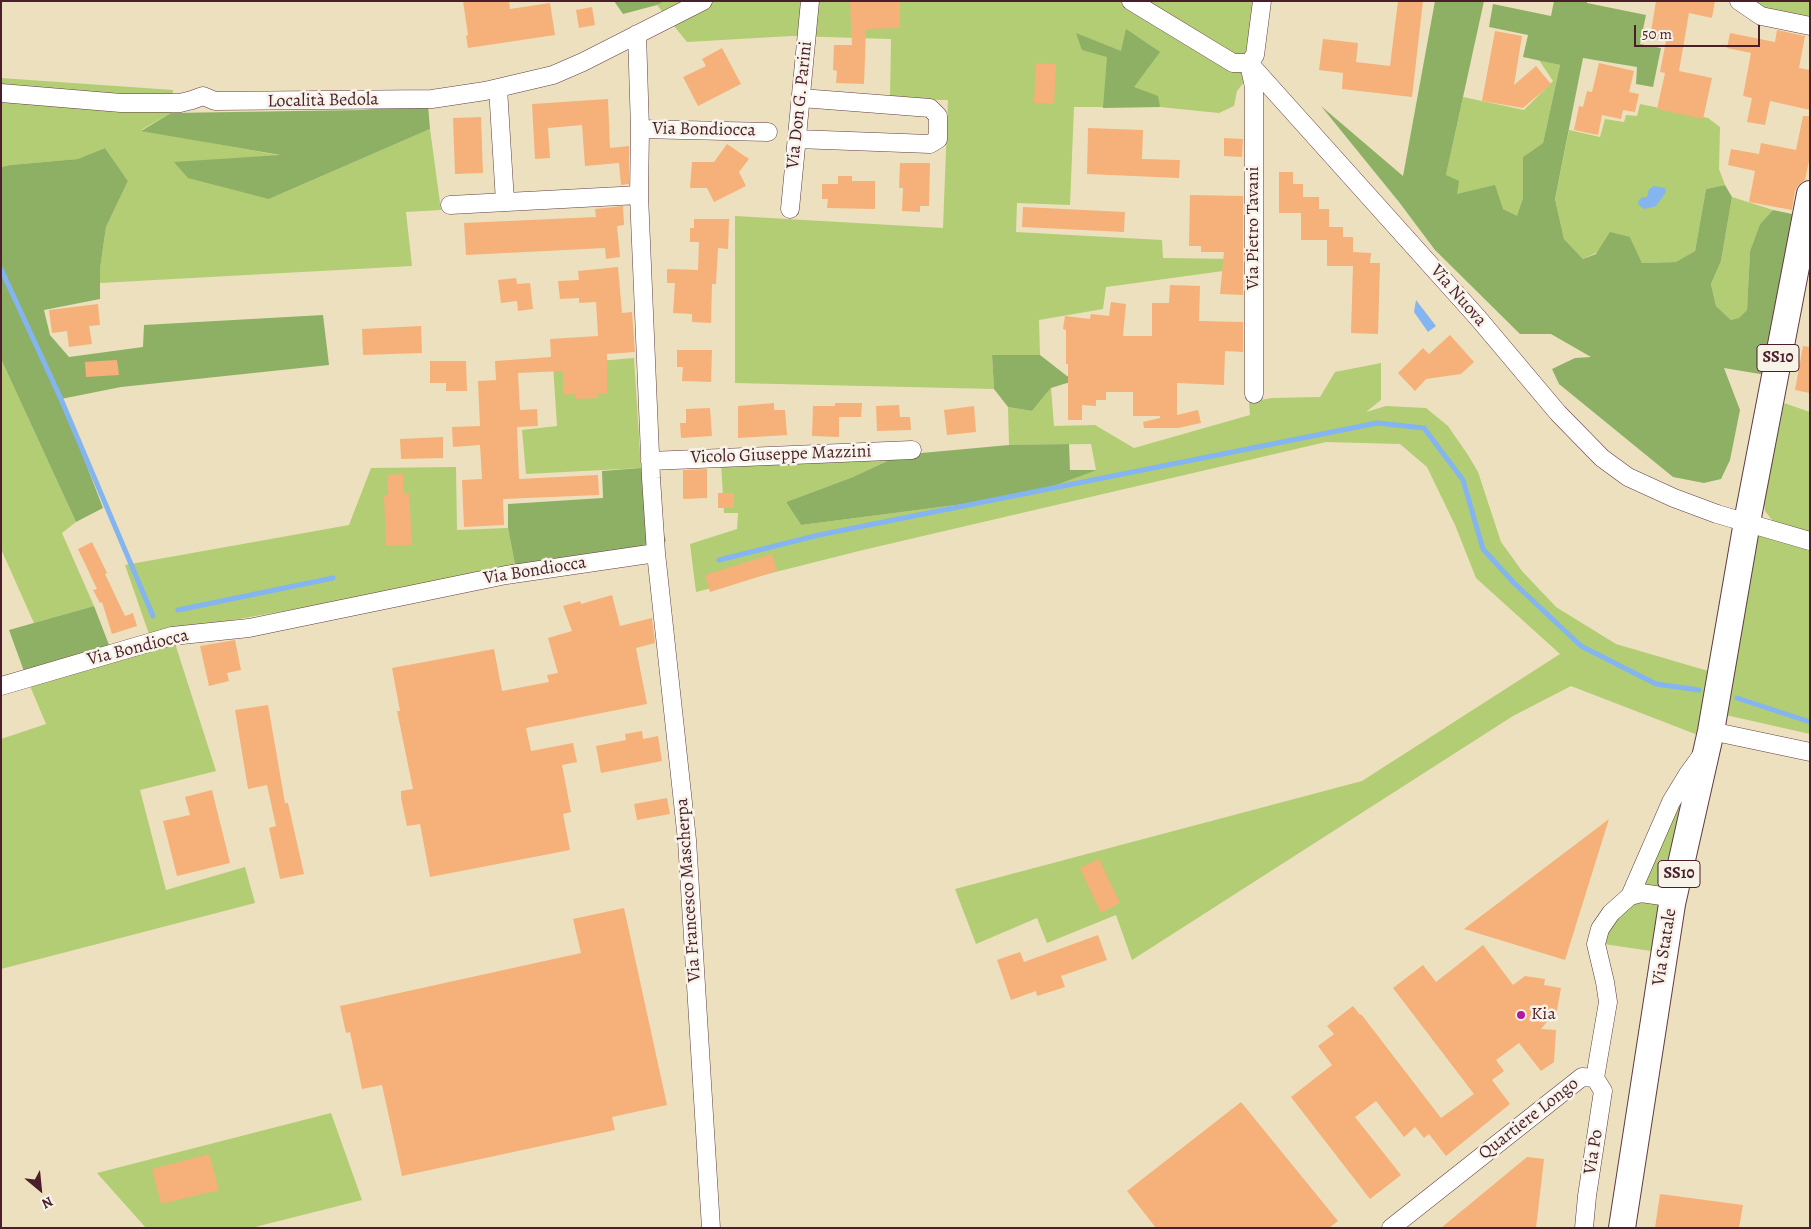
<!DOCTYPE html>
<meta charset="utf-8">
<style>
body{margin:0}
#map{position:relative;width:1811px;height:1229px;overflow:hidden;background:#ede0bf;font-family:Alegreya,serif}
canvas{display:block}
.frame{position:absolute;inset:0;border:2px solid #4a1f2b;pointer-events:none}
.north{position:absolute;left:15px;top:1164px;width:50px;height:50px;-webkit-text-stroke:4px #f7f3e8;paint-order:stroke;rotate:152deg;font-size:14px;font-weight:700;line-height:20px;text-align:center;color:#4a1f2b}
.north::after{content:'';display:block;margin:auto;width:18px;height:22px;background:#4a1f2b;clip-path:polygon(50% 0,100% 100%,50% 72%,0 100%)}
.scale{position:absolute;left:1634px;top:25px;width:126px;height:22px;box-sizing:border-box;border:2px solid #4a1f2b;border-top:0;padding-left:6px;font-size:15px;line-height:18px;white-space:nowrap;color:#4a1f2b;-webkit-text-stroke:4px #f7f3e8;paint-order:stroke}
</style>
<div id="map">
<canvas width="1811" height="1229"></canvas>
<div class="frame"></div>
<div class="north">N</div>
<div class="scale">50 m</div>
</div>
<script>
const ctx = document.querySelector('canvas').getContext('2d');
ctx.lineJoin = 'round';
function fill(path, color) {
  ctx.fillStyle = color;
  ctx.fill(path, 'evenodd');
}
function poly(rows) {
  const path = new Path2D();
  for (const r of rows) {
    path.moveTo(r[0], r[1]);
    for (let i = 2; i < r.length; i += 2) path.lineTo(r[i], r[i + 1]);
  }
  return path;
}
function trace(path, color, width, dash) {
  ctx.strokeStyle = color;
  ctx.lineWidth = width;
  ctx.lineCap = dash ? 'butt' : 'round';
  ctx.setLineDash(dash || []);
  ctx.stroke(path);
}
function drawText(font, color, halo, rows, align = 'center') {
  ctx.font = font + ' Alegreya,serif';
  ctx.lineWidth = 5;
  ctx.setLineDash([]);
  ctx.textBaseline = 'middle';
  ctx.strokeStyle = halo;
  ctx.fillStyle = color;
  for (const [text, x, y, turn = 0] of rows) {
    ctx.save();
    ctx.translate(x, y);
    ctx.rotate((+turn || 0) * Math.PI / 180);
    ctx.textAlign = isNaN(turn) ? turn : align;
    if (halo) ctx.strokeText(text, 0, 0);
    ctx.fillText(text, 0, 0);
    ctx.restore();
  }
}
const green = poly([
 [665,1,1261,1,1253,71,1237,91,1234,106,1219,113,1160,107,1074,107,1070,205,1017,203,1016,232,1162,240,1163,258,1238,259,1238,269,1106,287,1103,309,1039,320,1040,355,992,355,994,389,735,383,735,216,943,228,948,100,890,99,891,39,792,36,687,42,657,5],
 [1741,1,1810,1,1810,25],
 [1539,60,1560,65,1543,143,1523,157,1523,198,1517,217,1503,209,1456,194,1446,175,1463,97,1524,110,1553,81],
 [1,78,173,90,171,113,141,130,283,156,269,199,430,129,441,210,406,212,412,266,100,283,100,269,106,227,128,181,105,148,79,159,10,165,1,167],
 [1640,104,1708,118,1720,127,1719,169,1725,185,1706,189,1695,251,1677,262,1642,263,1630,237,1583,259,1564,239,1555,199,1569,130,1600,137,1605,119,1624,122,1626,115,1637,116],
 [1732,197,1773,210,1760,224,1750,251,1747,310,1739,319,1731,320,1716,306,1711,284,1721,261],
 [634,358,641,468,526,474,522,430,557,426,553,365],
 [1,359,76,522,62,533,94,606,34,623,1,549],
 [1381,363,1381,400,1366,412,1386,406,1426,408,1448,426,1468,455,1478,472,1501,542,1522,571,1556,607,1616,644,1715,673,1751,530,1810,548,1810,734,1708,711,1703,737,1571,686,1513,716,1132,960,1116,915,1047,943,1037,918,976,944,955,889,1362,781,1560,654,1476,578,1455,525,1427,467,1400,444,1326,442,863,550,696,592,690,544,737,529,738,513,724,513,721,462,900,455,853,477,786,502,801,525,1025,496,1096,470,1091,444,1009,445,1008,407,1032,411,1051,388,1054,426,1095,425,1134,448,1250,415,1249,402,1272,398,1320,397,1335,372],
 [1784,403,1810,412,1810,536,1785,528,1772,520,1765,511,1764,504],
 [456,467,457,530,508,528,516,570,171,631,216,771,140,790,166,890,245,867,255,903,1,969,1,739,46,724,25,674,150,637,125,565,349,525,371,468],
 [1685,793,1658,952,1597,943,1637,883],
 [331,1113,362,1200,251,1228,146,1228,97,1173]
]);
const forest = poly([
 [614,1,665,1,657,5,623,14],
 [1435,1,1484,1,1446,175,1459,181,1457,194,1495,185,1503,209,1517,216,1523,198,1523,157,1543,143,1560,65,1523,57,1528,35,1489,27,1493,4,1551,16,1554,1,1587,1,1587,3,1646,15,1640,44,1661,48,1653,87,1636,84,1637,67,1583,58,1555,199,1564,239,1583,259,1596,254,1610,232,1630,237,1642,263,1676,262,1695,251,1706,189,1725,185,1732,197,1721,261,1711,284,1716,306,1731,320,1739,318,1747,310,1750,251,1760,224,1773,210,1797,215,1766,375,1724,368,1740,410,1730,460,1721,479,1704,483,1673,477,1559,384,1552,369,1575,358,1591,357,1551,334,1520,334,1435,250,1399,202,1321,106,1403,176],
 [1126,29,1160,52,1134,87,1158,96,1160,107,1103,108,1107,57,1082,50,1076,33,1121,51],
 [428,105,430,129,269,199,188,178,174,162,280,155,141,131,171,113,361,110],
 [105,148,128,181,106,227,100,269,100,299,44,310,50,335,69,357,143,347,144,325,323,315,329,365,121,387,61,399,103,508,76,522,1,359,1,167,10,165,78,159],
 [992,355,1040,355,1067,376,1080,379,1051,388,1032,411,1008,407,994,389],
 [1069,444,1070,470,1097,470,1026,496,801,525,786,502,853,477,900,455,1009,445],
 [641,468,666,541,638,556,516,570,508,528,508,504,603,498,602,471],
 [94,606,111,650,25,674,9,630]
]);
const water = poly([
 [1654,186,1665,188,1666,192,1656,206,1644,209,1638,204,1639,200,1642,197,1647,197,1649,189],
 [1416,300,1436,326,1428,332,1414,312]
]);
const stream = poly([
 [1,269,61,399,153,616],
 [719,560,819,535,1377,423,1424,428,1463,480,1483,549,1514,583,1581,646,1656,684,1699,690],
 [178,610,333,578],
 [1737,698,1810,722]
]);
const building = poly([
 [463,1,509,1,510,9,550,3,555,35,468,48,466,36,468,35],
 [850,1,900,1,900,28,866,29,864,84,836,83,837,71,833,70,834,45,852,45],
 [1398,1,1423,1,1412,97,1342,89,1343,73,1319,70,1323,39,1358,43,1356,62,1390,66],
 [1656,1,1715,1,1712,18,1689,13,1679,71,1712,78,1703,119,1657,109,1665,73,1660,72,1666,41,1650,38],
 [592,7,595,25,579,28,576,10],
 [1777,30,1805,36,1799,68,1810,70,1810,110,1770,101,1765,125,1747,122,1752,98,1743,96,1751,53,1727,48,1730,33,1775,42],
 [1495,31,1522,36,1514,85,1536,66,1551,84,1523,108,1482,101],
 [722,48,741,84,698,106,683,77,706,66,702,59],
 [1036,63,1056,64,1054,104,1034,103],
 [1599,63,1634,71,1629,92,1639,94,1635,112,1623,110,1621,119,1602,115,1598,135,1574,130,1579,106,1583,107,1587,91,1592,92],
 [608,99,610,148,629,146,629,184,621,185,619,163,585,166,582,125,548,128,550,158,535,159,532,104],
 [1803,116,1810,116,1810,156,1805,180,1799,184,1795,191,1792,210,1749,202,1755,171,1728,165,1731,149,1759,154,1761,143,1796,150],
 [481,117,483,173,455,174,453,118],
 [1088,128,1143,130,1142,159,1180,160,1179,178,1087,174],
 [1224,138,1243,139,1242,157,1224,156],
 [727,144,749,159,739,172,746,186,714,202,707,188,690,188,692,162,714,162],
 [900,163,930,163,929,206,920,206,920,212,902,211,903,188,899,188],
 [1279,172,1293,172,1293,184,1303,184,1303,197,1319,197,1319,209,1329,209,1329,227,1343,227,1343,237,1353,237,1353,252,1371,253,1370,263,1380,263,1378,334,1351,333,1353,266,1327,266,1327,240,1301,240,1301,213,1279,213],
 [838,176,852,176,852,181,875,181,875,209,827,208,828,199,822,199,822,184,838,184],
 [1190,195,1243,196,1243,295,1220,294,1224,252,1201,252,1201,246,1189,246],
 [623,206,624,225,617,226,620,257,606,259,605,248,466,255,464,223,596,217,595,209],
 [1023,207,1125,212,1124,232,1022,227],
 [694,219,729,219,728,249,718,248,716,284,712,284,711,323,692,322,692,314,673,313,675,283,667,283,667,269,698,270,699,242,690,242,690,228,694,228],
 [618,267,622,313,632,312,635,352,607,354,607,393,598,393,599,398,576,399,575,394,563,395,563,371,518,373,520,410,537,409,538,426,517,427,519,479,598,475,599,495,503,499,504,525,464,527,462,480,482,479,480,445,453,447,452,427,480,426,478,381,496,380,495,361,551,357,550,339,598,336,596,302,579,303,579,298,560,299,558,281,579,280,578,271],
 [516,278,517,284,530,283,533,309,518,311,517,301,501,303,498,280],
 [1170,285,1200,286,1199,321,1243,322,1243,352,1225,351,1224,385,1177,383,1177,415,1198,410,1201,423,1178,428,1144,428,1143,422,1160,418,1160,416,1133,416,1133,392,1106,392,1106,400,1096,400,1096,406,1082,405,1082,420,1068,420,1068,364,1066,364,1066,330,1063,329,1065,316,1090,319,1091,314,1109,316,1111,302,1126,304,1123,336,1152,336,1152,303,1169,303],
 [98,304,100,325,89,326,92,344,69,347,67,331,52,333,49,310],
 [421,326,422,353,363,355,362,329],
 [1450,335,1474,362,1461,374,1426,379,1415,391,1398,373,1423,348,1429,354],
 [1803,346,1810,347,1810,393,1795,390],
 [677,350,712,350,711,382,682,381,683,367,677,367],
 [117,360,119,375,86,377,85,362],
 [430,361,466,361,467,391,446,391,446,383,430,383],
 [774,403,774,410,785,410,787,435,738,438,738,406],
 [835,403,862,403,861,417,839,417,839,437,812,436,813,406,835,406],
 [899,405,900,417,910,417,911,430,877,431,876,406],
 [974,406,976,432,947,435,944,410],
 [710,408,712,436,681,438,680,423,686,423,686,409],
 [443,437,443,458,401,459,400,439],
 [707,469,707,498,683,499,683,470],
 [403,474,404,493,409,493,412,545,386,546,384,495,388,495,387,475],
 [718,493,734,493,734,508,718,508],
 [92,542,107,573,105,574,125,616,133,613,137,626,112,634,102,602,100,603,93,590,97,589,78,549],
 [772,554,777,571,710,592,705,575],
 [612,595,620,626,652,618,655,643,636,648,647,704,526,728,531,751,573,743,577,762,562,765,571,812,563,814,570,850,430,877,420,824,407,826,401,798,401,791,413,789,397,711,400,711,392,668,494,649,502,691,549,682,547,675,558,673,548,638,572,631,563,606,580,601,581,604],
 [235,640,241,670,227,673,229,681,209,686,200,646],
 [268,705,285,803,288,803,304,874,280,879,269,828,276,826,267,785,248,789,235,710],
 [642,731,643,739,658,736,662,761,601,773,596,746,626,740,625,734],
 [212,790,230,863,177,876,163,821,190,815,185,797],
 [667,798,670,814,637,820,634,804],
 [1609,819,1565,960,1464,929],
 [1099,859,1120,903,1101,913,1080,868],
 [624,908,667,1105,612,1117,615,1130,402,1176,382,1085,362,1089,350,1032,346,1033,340,1006,581,953,573,919],
 [1098,935,1107,960,1061,976,1065,987,1037,996,1036,991,1011,1000,997,960,1020,952,1024,962],
 [1483,945,1513,985,1525,976,1545,979,1544,985,1561,988,1557,1010,1541,1029,1556,1030,1554,1062,1541,1071,1519,1043,1496,1060,1504,1071,1492,1080,1510,1104,1446,1156,1429,1134,1424,1138,1415,1127,1404,1137,1376,1101,1355,1117,1401,1175,1370,1199,1291,1097,1332,1065,1318,1046,1334,1034,1327,1026,1353,1006,1360,1015,1361,1014,1441,1118,1474,1094,1393,988,1423,965,1436,982],
 [1241,1102,1338,1221,1329,1228,1156,1228,1127,1191],
 [209,1154,219,1190,161,1204,152,1169],
 [1527,1157,1544,1159,1536,1228,1441,1228],
 [1660,1194,1743,1205,1739,1228,1655,1228]
]);
const street = poly([
 [1131,1,1233,63,1249,63],
 [1739,1,1761,16,1810,26],
 [1249,63,1478,318,1558,413,1602,458,1628,477,1674,498,1717,514,1810,541],
 [1249,63,1255,55,1262,1],
 [1249,64,1254,87,1254,394],
 [498,88,505,202],
 [1,93,121,103,180,103,192,100,203,96,215,101,432,99,485,91,553,75,583,62,703,1],
 [640,129,768,132],
 [797,139,930,144,938,139,938,116,930,108,801,98],
 [450,205,639,195],
 [790,209,810,1],
 [650,461,912,450],
 [656,553,687,840,711,1228],
 [1,686,172,636,249,628,506,575,656,553,651,478,639,195,640,129,637,34],
 [1711,731,1810,752],
 [1630,896,1641,893,1662,896,1672,904],
 [1595,1078,1608,1002,1605,982,1596,944,1600,929,1611,913,1630,896,1671,802,1688,774,1701,756],
 [1391,1228,1582,1077,1595,1078],
 [1584,1228,1587,1196,1603,1091,1595,1078]
]);
const primary = poly([
 [1622,1228,1672,904,1711,731,1747,522,1810,194]
]);
const markers = [
 [1521,1015,5,"#b5179e"]
];
const shields = [
 [1778,358,42],
 [1679,874,42]
];
const shieldNames = [
 ["SS10",1778,358],
 ["SS10",1679,874]
];
const streetNames = [
 ["Località Bedola",323,101,-1],
 ["Via Don G. Parini",800,105,-84],
 ["Via Bondiocca",704,130,1],
 ["Via Pietro Tavani",1254,228,-90],
 ["Via Nuova",1458,296,49],
 ["Vicolo Giuseppe Mazzini",781,455,-2],
 ["Via Bondiocca",535,571,-9],
 ["Via Bondiocca",138,648,-14],
 ["Via Francesco Mascherpa",689,890,-94],
 ["Via Statale",1665,947,-81],
 ["Quartiere Longo",1529,1119,-38],
 ["Via Po",1594,1152,-81]
];
const poiNames = [
 ["Kia",1531,1015]
];
fill(green, '#b2cd73');
fill(forest, '#8db065');
fill(water, '#84b5f0');
trace(stream, '#84b5f0', 5);
fill(building, '#f5b179');
trace(street, '#623c41', 19);
trace(primary, '#623c41', 28);
trace(street, '#fff', 18);
trace(primary, '#fff', 26);
for (const [x, y, r, color] of markers) {
  const dot = new Path2D();
  dot.arc(x, y, r, 0, 2 * Math.PI);
  ctx.fillStyle = color;
  ctx.fill(dot);
  trace(dot, '#f7f3e8', 2);
}
for (const [x, y, w] of shields) {
  const box = new Path2D();
  box.roundRect(x - w / 2, y - 13.5, w, 27, 4);
  ctx.fillStyle = '#f7f3e8';
  ctx.fill(box);
  trace(box, '#4a1f2b', 1);
}
drawText('bold 16px', '#4a1f2b', null, shieldNames);
drawText('18px', '#4a1f2b', '#f7f3e8', streetNames);
drawText('18px', '#4a1f2b', '#f7f3e8', poiNames, 'left');
</script>
